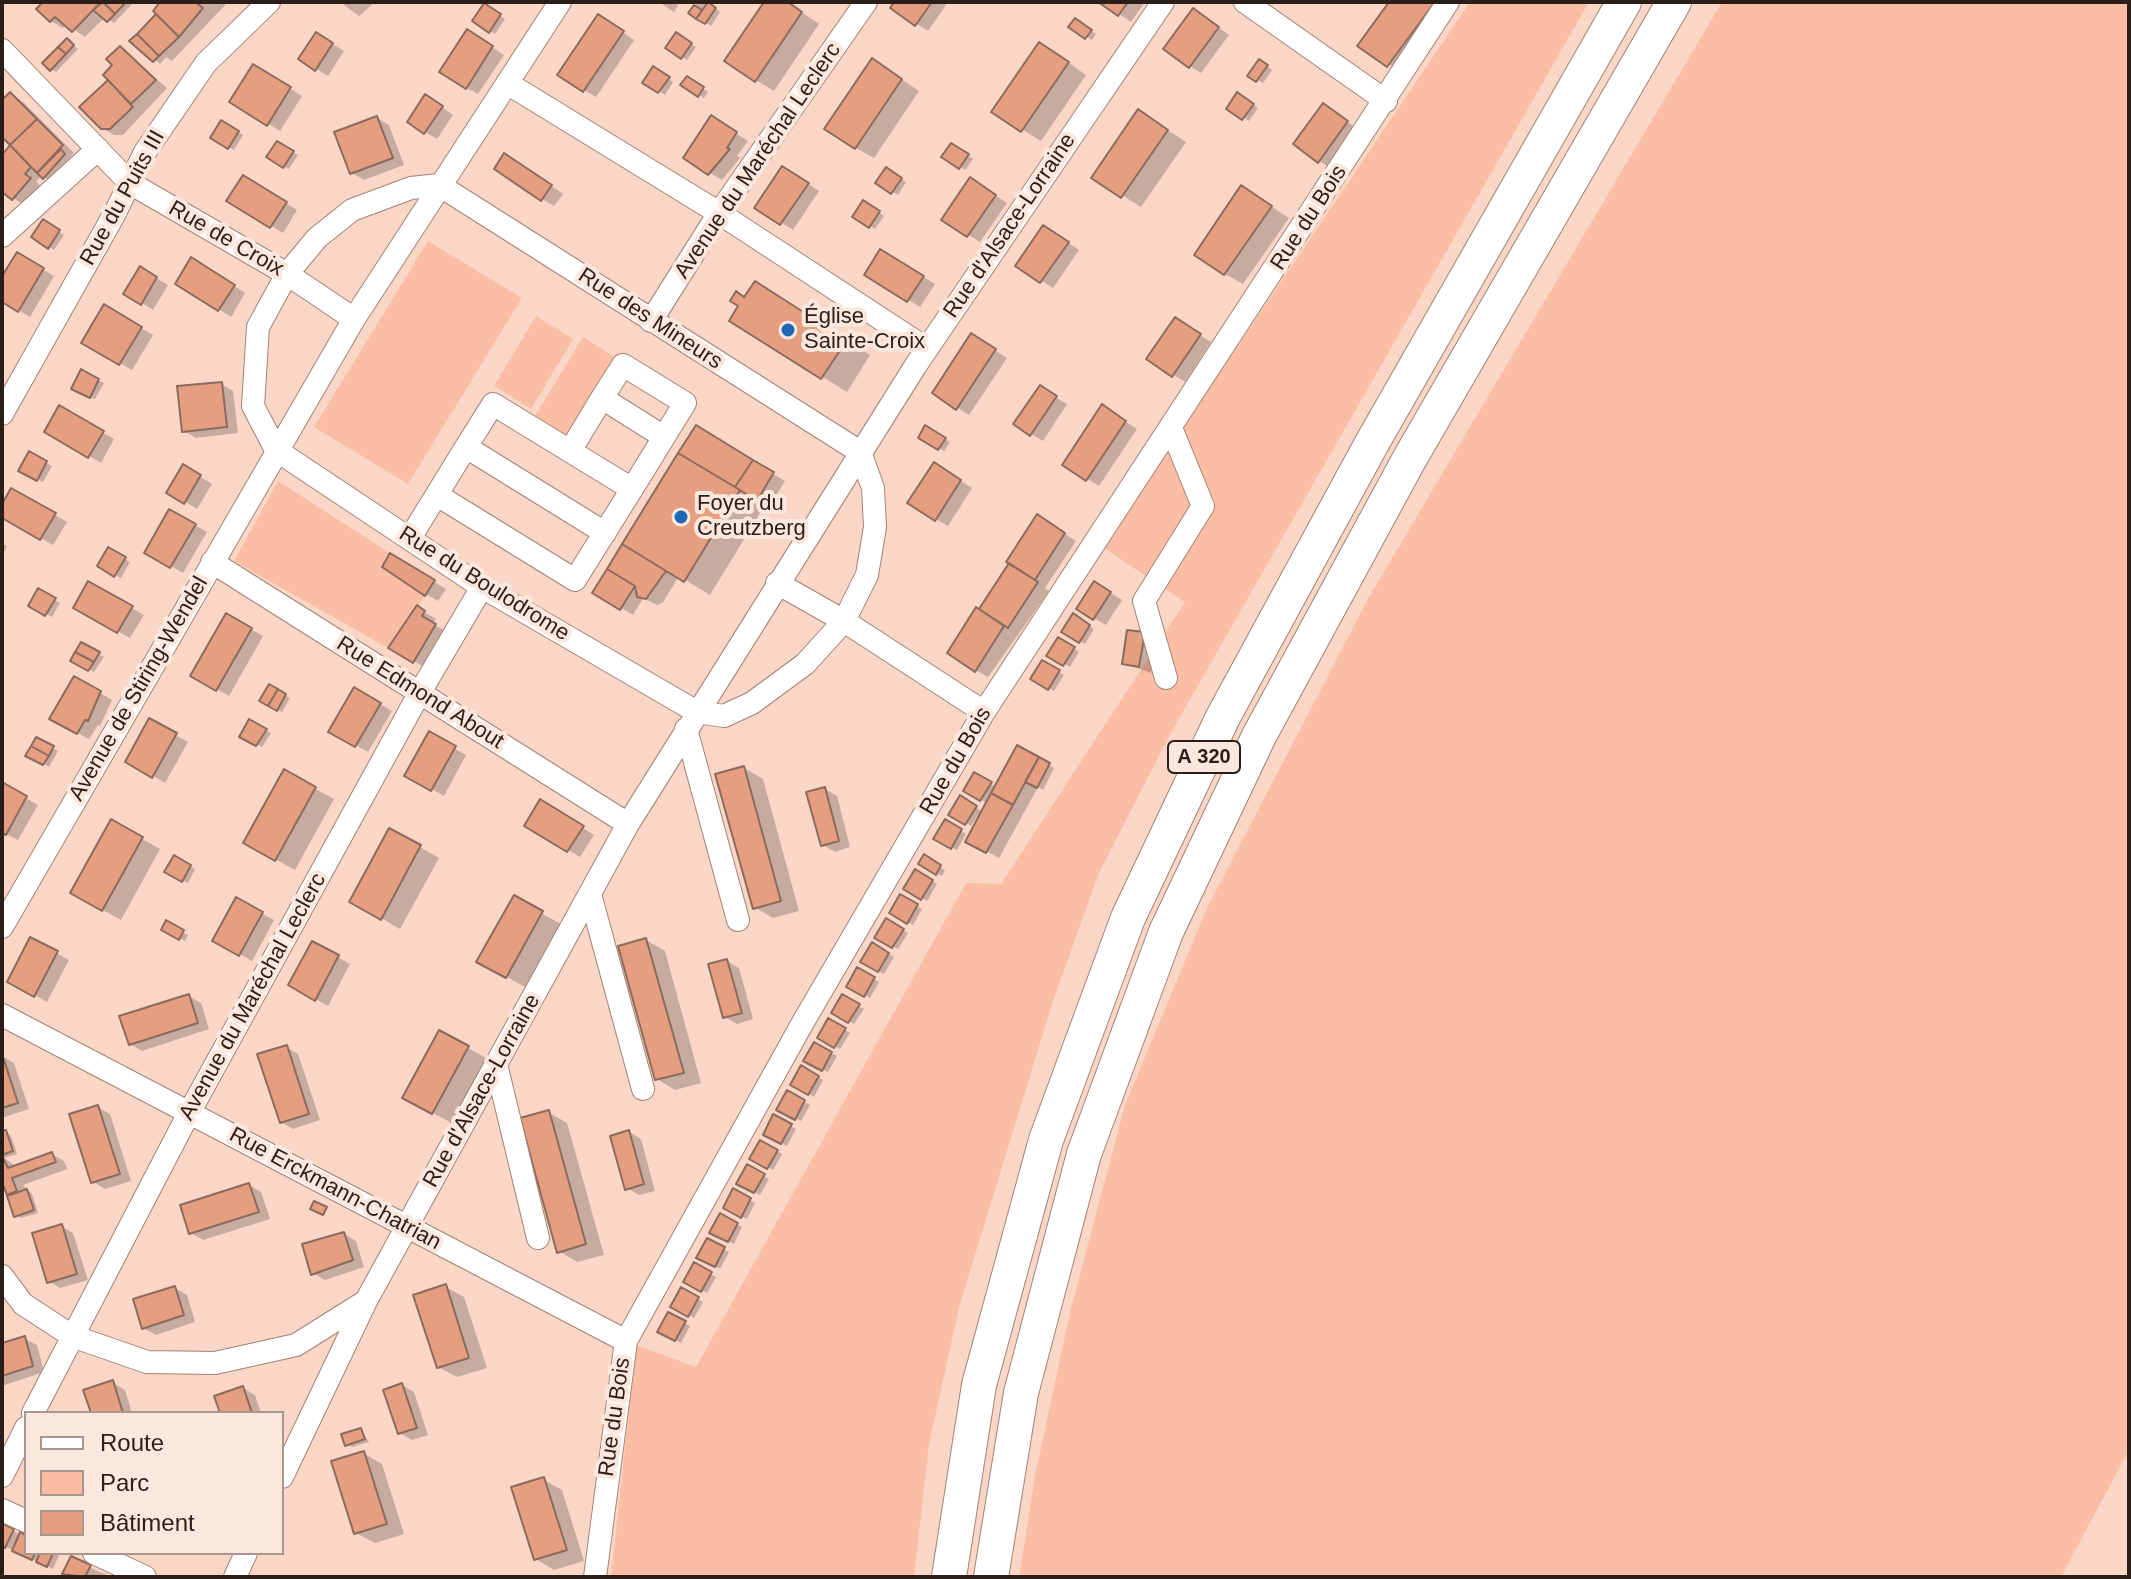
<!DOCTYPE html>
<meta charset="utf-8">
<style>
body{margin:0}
#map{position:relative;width:2131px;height:1579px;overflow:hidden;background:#fad6c7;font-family:Arial,sans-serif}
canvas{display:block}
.frame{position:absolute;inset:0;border:4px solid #2b1e19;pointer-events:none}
.legend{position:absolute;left:24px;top:1411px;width:260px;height:144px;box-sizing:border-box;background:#fce7dd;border:2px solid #a8978f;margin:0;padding:10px 14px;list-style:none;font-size:24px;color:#2b1e19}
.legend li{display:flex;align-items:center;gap:16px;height:40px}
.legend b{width:40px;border:2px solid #a8978f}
</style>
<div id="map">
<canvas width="2131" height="1579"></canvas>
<div class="frame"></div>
<ul class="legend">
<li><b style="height:10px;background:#fff"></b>Route</li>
<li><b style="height:22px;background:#fabea5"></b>Parc</li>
<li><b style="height:22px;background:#e59e7f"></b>Bâtiment</li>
</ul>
</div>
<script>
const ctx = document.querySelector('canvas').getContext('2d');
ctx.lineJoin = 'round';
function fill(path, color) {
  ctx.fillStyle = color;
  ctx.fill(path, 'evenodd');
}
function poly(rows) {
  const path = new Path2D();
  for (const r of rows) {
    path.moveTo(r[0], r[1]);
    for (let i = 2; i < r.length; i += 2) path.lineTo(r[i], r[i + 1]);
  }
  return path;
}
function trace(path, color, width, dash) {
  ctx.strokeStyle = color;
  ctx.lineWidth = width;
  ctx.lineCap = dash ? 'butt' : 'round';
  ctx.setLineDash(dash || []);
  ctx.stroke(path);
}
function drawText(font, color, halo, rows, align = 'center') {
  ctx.font = font + ' Arial,sans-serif';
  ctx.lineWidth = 8;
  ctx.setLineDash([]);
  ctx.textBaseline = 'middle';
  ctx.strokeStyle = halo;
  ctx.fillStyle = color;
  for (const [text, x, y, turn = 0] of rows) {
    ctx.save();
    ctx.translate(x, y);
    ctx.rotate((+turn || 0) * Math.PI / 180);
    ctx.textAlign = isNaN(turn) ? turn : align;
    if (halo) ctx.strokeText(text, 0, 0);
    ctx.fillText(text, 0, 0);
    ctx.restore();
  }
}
const green = poly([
 [1470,2,1589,2,1168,738,1098,875,1053,1001,959,1307,929,1445,914,1577,611,1577,636,1345,696,1367,966,883,1001,884,1185,602,1102,547],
 [1722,2,2129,2,2129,1450,2061,1577,1019,1577,1035,1476,1071,1308,1125,1105,1207,908,1369,597],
 [428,241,522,298,408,484,314,427],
 [536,316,573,339,531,409,494,386],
 [583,337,616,358,568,436,535,416],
 [278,481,390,553,382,567,425,596,388,648,234,561]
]);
const shadow = poly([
 [46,2,134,2,114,23,105,17,85,37,66,24,63,28,51,21],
 [163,2,228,2,172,61,166,57,160,64,132,41,159,14],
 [340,2,375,2,359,16],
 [659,2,674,2,678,5,674,12],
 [698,2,706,2,720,12,711,26,691,13],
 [767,2,787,2,819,24,774,91,756,80],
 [896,2,948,2,928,31,892,8],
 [1102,2,1145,2,1131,22],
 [1391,2,1445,2,1407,76,1360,45],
 [484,5,505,19,495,34,474,20],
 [1206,18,1229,35,1201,73,1190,66],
 [1076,21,1096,34,1092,40,1071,27],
 [611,24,634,40,596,97,584,90],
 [316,34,344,51,328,76,301,59],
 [676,35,696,47,687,60,668,47],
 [479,39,504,55,478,94,467,88],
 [67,40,78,49,56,72,51,69],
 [120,48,167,88,123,135,114,135,102,128],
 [1058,55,1086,75,1041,141,994,112],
 [1260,61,1272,70,1263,83,1250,75],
 [254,66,302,96,280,131,232,102],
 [654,69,673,82,665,95,645,82],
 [891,72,919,91,874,158,856,148],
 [688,78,708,92,704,98,683,84],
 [10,95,23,102,74,153,50,181,42,175,36,182,41,186,25,206,2,190,2,158,13,145,2,134,2,102],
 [1238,95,1258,108,1249,121,1229,108],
 [438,104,453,115,437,139,425,132],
 [1139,112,1186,142,1141,207,1093,177],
 [1335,113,1359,130,1331,168,1319,161],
 [377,118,389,125,404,165,364,180,352,173],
 [222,122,243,135,234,150,212,137],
 [723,125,748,141,737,156,740,158,722,180,710,173],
 [277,143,298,155,289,169,269,157],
 [952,145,973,159,965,170,944,156],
 [517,163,563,194,554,206,542,199],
 [887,169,906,182,898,195,878,183],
 [795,175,819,191,793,230,757,207],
 [244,177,297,210,283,233,229,200],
 [983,187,1007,203,980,242,944,219],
 [1260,199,1289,218,1243,284,1225,274],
 [864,203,884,216,875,229,855,216],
 [44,222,64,235,54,250,34,237],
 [1055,234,1079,250,1053,288,1018,266],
 [881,251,935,284,920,307,867,275],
 [17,255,54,276,30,317,2,300,2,280],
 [204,267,245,293,231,317,178,283],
 [141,269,168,285,153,310,126,293],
 [780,298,870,355,847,392,732,321,745,299],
 [104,307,153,335,132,370,83,342],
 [1187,327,1211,342,1185,382,1149,359],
 [984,343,1007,358,969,415,935,393],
 [81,372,104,383,95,399,73,388],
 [221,384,233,391,238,433,196,438,184,431],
 [1040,388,1067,404,1043,441,1031,434],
 [60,408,114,439,101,463,47,431],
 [1114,414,1137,429,1099,486,1064,464],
 [697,428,785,481,770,506,766,503,710,595,679,576,663,602,657,605,643,598,633,615,595,592],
 [926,428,950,442,944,451,920,437],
 [30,454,52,466,43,482,21,470],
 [184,467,212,484,197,509,169,492],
 [946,472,972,488,948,526,936,519],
 [12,490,67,522,53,545,2,516,2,508],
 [170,511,207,532,183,573,147,552],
 [1038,517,1076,541,1045,588,1049,591,988,677,976,670,980,611],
 [2,543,7,546,2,556],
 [109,550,130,562,121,578,99,566],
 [391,556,446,589,438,601,426,594],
 [1094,583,1122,600,1106,625,1078,609],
 [89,584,144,615,130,638,76,608],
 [39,591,60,603,52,617,31,605],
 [417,608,436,619,433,624,447,632,426,668,391,648],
 [226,615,263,636,229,696,192,675],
 [1073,616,1094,629,1085,644,1064,632],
 [1144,634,1156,641,1151,673,1124,663],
 [1059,639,1079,652,1070,667,1049,655],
 [82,645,104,657,94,672,73,660],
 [1043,662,1064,675,1054,691,1033,678],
 [74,678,112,700,100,726,98,725,89,739,52,719],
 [270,687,290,698,282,712,262,701],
 [354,689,392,711,368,752,331,731],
 [150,721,188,742,165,783,128,761],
 [250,722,271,733,262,747,242,736],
 [429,734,466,755,444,796,407,775],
 [37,740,58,751,49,767,28,755],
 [1018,748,1054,768,1043,790,1038,787,999,858,968,841,981,816,978,815,971,826,951,814,960,798,985,813,988,804,966,790,975,774,997,788],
 [744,768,763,779,799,911,773,918,754,907],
 [285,772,334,799,295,870,246,843],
 [2,785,38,805,18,840,2,832],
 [825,789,837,796,850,847,835,852,823,845],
 [541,802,594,835,580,857,526,825],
 [112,822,160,849,121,920,72,893],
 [946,822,966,834,957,850,936,838],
 [390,830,439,858,400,929,351,901],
 [924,857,945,870,942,876,921,864],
 [175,858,195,869,188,883,167,871],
 [916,872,937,884,927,901,906,888],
 [901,896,922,909,913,925,891,913],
 [514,898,561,924,525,987,479,961],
 [237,900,274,920,252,961,215,940],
 [886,921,908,933,898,949,877,937],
 [167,923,188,935,185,941,164,929],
 [31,939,69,960,47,1002,10,981],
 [646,940,665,951,701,1083,675,1090,657,1079],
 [313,943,350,964,328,1006,291,985],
 [872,945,894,957,884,974,863,962],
 [727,961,739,968,753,1019,737,1024,725,1017],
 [858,970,879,982,870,998,849,986],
 [188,996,201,1003,209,1029,142,1051,130,1044],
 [843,997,864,1009,854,1024,833,1012],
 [828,1020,850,1033,840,1049,819,1037],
 [815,1044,837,1056,828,1072,806,1061],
 [286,1047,298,1054,320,1120,293,1129,281,1122],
 [468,1048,486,1058,452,1123,423,1108],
 [2,1056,14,1063,29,1109,2,1118],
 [802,1068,823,1080,814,1097,793,1085],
 [788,1093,810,1105,801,1121,779,1109],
 [97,1107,110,1114,131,1181,105,1189,93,1182],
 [548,1112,567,1123,604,1255,577,1262,559,1251],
 [774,1117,796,1129,787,1146,766,1134],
 [6,1132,11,1136,17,1154,4,1158,17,1167,52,1154,64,1161,67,1169,23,1185,32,1194,38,1213,21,1218,16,1215,12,1196,2,1176,2,1134],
 [629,1132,641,1139,655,1191,639,1195,627,1188],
 [761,1142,782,1154,773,1170,752,1158],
 [748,1167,769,1179,760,1195,739,1183],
 [249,1185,261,1192,270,1219,203,1240,191,1233],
 [734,1191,755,1203,747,1219,725,1208],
 [721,1216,742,1227,734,1244,712,1232],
 [61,1226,73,1233,88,1280,60,1288,48,1281],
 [344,1234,356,1241,364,1267,325,1280,313,1273],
 [708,1240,729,1252,720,1269,699,1257],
 [695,1265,716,1277,707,1293,686,1282],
 [446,1287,464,1297,487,1368,457,1377,438,1367],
 [175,1288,187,1295,195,1322,156,1335,143,1328],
 [681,1290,703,1302,694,1318,673,1306],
 [668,1314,690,1326,681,1343,660,1331],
 [25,1339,37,1345,44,1372,2,1386,2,1346],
 [113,1383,125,1390,132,1413,93,1413],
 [402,1385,414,1392,428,1435,412,1440,400,1433],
 [243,1388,255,1395,261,1413,222,1413],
 [361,1430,369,1442,352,1447,347,1444],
 [363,1453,382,1464,404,1534,375,1543,356,1533],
 [544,1480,562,1490,584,1561,554,1570,536,1559],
 [2,1526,26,1537,26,1553,60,1553,53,1569,2,1545],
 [72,1558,97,1571,112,1577,71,1577,65,1574]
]);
const building = poly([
 [43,2,101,2,72,32,55,17,50,22,36,9,43,2],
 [103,2,115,14,107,22,93,10,103,2],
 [103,2,125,2,125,3,115,14,103,2],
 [160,2,195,2,203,8,179,37,153,11,160,2],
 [708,2,716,8,705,24,696,19,708,2],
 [764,2,788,2,802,12,755,82,724,61,764,2],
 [894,2,932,2,915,26,890,8,894,2],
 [1098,2,1128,2,1118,16,1098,2],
 [1389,2,1435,2,1387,67,1357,46,1389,2],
 [484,3,501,14,489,33,472,21,484,3],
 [694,5,702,10,696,19,688,13,694,5],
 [1193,8,1219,27,1189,68,1163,49,1193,8],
 [156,14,179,37,159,56,137,34,156,14],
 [598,14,624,31,583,92,557,75,598,14],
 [1075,18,1092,30,1085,39,1068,27,1075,18],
 [467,29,493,46,466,89,439,72,467,29],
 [316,32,333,43,315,71,298,59,316,32],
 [676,32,692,43,681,59,665,48,676,32],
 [137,34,159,56,153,62,129,41,137,34],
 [67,38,74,45,66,54,58,47,67,38],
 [1039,42,1069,62,1021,132,991,112,1039,42],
 [120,46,156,80,131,104,103,75,112,65,106,59,120,46],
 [58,47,66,54,50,71,42,63,58,47],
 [872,58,902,79,855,149,824,129,872,58],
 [1259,59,1268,65,1256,82,1247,76,1259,59],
 [253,64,291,87,267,126,229,102,253,64],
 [653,66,670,77,658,93,642,83,653,66],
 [687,76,704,87,698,97,680,85,687,76],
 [108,80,133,107,110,129,101,129,79,107,108,80],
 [10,92,37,119,10,145,2,137,2,100,10,92],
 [1237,92,1254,104,1242,120,1226,109,1237,92],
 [425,94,443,106,424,134,407,122,425,94],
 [1323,103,1348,121,1318,163,1293,144,1323,103],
 [1138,109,1168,130,1121,198,1091,178,1138,109],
 [711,115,737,132,727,148,730,149,708,175,683,158,711,115],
 [377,116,393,158,350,174,334,132,377,116],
 [37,119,63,145,37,173,10,145,37,119],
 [221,120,239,131,228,149,210,138,221,120],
 [277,141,294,151,283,168,266,157,277,141],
 [951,143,969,154,959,169,941,157,951,143],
 [10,145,31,167,25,174,31,178,12,200,2,192,2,155,10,145],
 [61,149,65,154,43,179,37,173,61,149],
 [504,153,552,185,541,201,494,169,504,153],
 [782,166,809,183,780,225,754,208,782,166],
 [886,167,902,178,891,194,875,183,886,167],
 [243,175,287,202,270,228,226,201,243,175],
 [970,177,996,195,967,237,941,220,970,177],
 [1241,185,1272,206,1224,275,1194,255,1241,185],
 [863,200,880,211,869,228,852,217,863,200],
 [43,219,60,230,48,249,31,237,43,219],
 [1043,225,1069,242,1040,283,1015,266,1043,225],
 [880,249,924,276,907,302,864,275,880,249],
 [17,252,44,268,18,312,2,302,2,276,17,252],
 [191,257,235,285,218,311,175,284,191,257],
 [140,266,157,277,141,305,123,294,140,266],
 [755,281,847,340,821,379,729,321,738,306,730,301,736,291,744,297,755,281],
 [104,304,142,327,119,365,81,343,104,304],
 [1175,317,1201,334,1172,377,1146,359,1175,317],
 [971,333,996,349,956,410,932,393,971,333],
 [81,369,99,379,90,398,71,389,81,369],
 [222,382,227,427,182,432,177,386,222,382],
 [1040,385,1057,396,1030,436,1013,424,1040,385],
 [1102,404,1126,421,1086,481,1062,465,1102,404],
 [59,405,104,431,88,458,44,432,59,405],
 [696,425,753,460,735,487,678,453,696,425],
 [925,425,946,438,938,450,918,438,925,425],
 [29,451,47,461,37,481,18,471,29,451],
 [678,453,740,490,684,582,622,544,678,453],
 [753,460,774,472,757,501,735,487,753,460],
 [934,462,961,480,935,521,907,503,934,462],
 [183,464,201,475,184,504,166,493,183,464],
 [11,488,56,513,40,540,2,518,2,504,11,488],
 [169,509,196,524,170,568,144,553,169,509],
 [1037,514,1065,533,1035,580,1006,562,1037,514],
 [622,544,666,571,646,599,637,597,635,586,607,569,622,544],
 [108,547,126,557,114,577,97,566,108,547],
 [390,553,435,580,425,596,382,567,390,553],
 [1009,563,1038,582,1008,628,979,609,1009,563],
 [607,569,635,586,620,610,592,593,607,569],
 [88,581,133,606,117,633,73,608,88,581],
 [1094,581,1111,592,1093,620,1076,609,1094,581],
 [38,588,56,598,45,616,28,606,38,588],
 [417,605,425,611,422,616,436,624,413,663,388,648,417,605],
 [976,607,1004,626,975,672,947,653,976,607],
 [226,613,252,628,216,691,190,676,226,613],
 [1073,613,1090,625,1079,643,1061,632,1073,613],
 [1127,630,1145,632,1139,667,1122,664,1127,630],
 [1058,637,1075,647,1063,666,1046,656,1058,637],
 [81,642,100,652,94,662,75,652,81,642],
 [75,652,94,662,88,671,70,661,75,652],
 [1042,660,1060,670,1048,690,1030,679,1042,660],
 [74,676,101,691,88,721,85,720,77,734,49,719,74,676],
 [269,684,278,689,268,706,259,701,269,684],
 [354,687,381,703,355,747,328,732,354,687],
 [278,689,286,694,277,711,268,706,278,689],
 [149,718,177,733,152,778,125,762,149,718],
 [249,719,267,729,256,746,239,737,249,719],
 [429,731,456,746,431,791,404,776,429,731],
 [36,737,54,746,49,756,31,746,36,737],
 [1017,745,1039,757,1013,805,991,793,1017,745],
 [31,746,49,756,43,765,25,756,31,746],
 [1039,757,1050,763,1037,788,1025,782,1039,757],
 [744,766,781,901,753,909,715,774,744,766],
 [284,769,316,787,275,861,243,843,284,769],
 [974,772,992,782,980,801,963,791,974,772],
 [2,782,27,796,6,835,2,833,2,782],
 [825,787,839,841,821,846,806,792,825,787],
 [991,793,1013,805,986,853,965,842,991,793],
 [960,795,977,806,965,825,948,815,960,795],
 [540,799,584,826,567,852,524,826,540,799],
 [111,819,143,837,102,911,70,893,111,819],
 [945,819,962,829,951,849,933,839,945,819],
 [389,828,421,845,381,920,349,902,389,828],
 [924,854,941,865,936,875,918,864,924,854],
 [174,855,191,865,182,882,164,872,174,855],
 [915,869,933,880,921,900,903,889,915,869],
 [900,894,918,904,907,924,889,913,900,894],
 [514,895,543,911,506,978,476,962,514,895],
 [236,897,263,912,239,956,212,941,236,897],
 [886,918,904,929,892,948,874,938,886,918],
 [166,920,184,930,179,940,161,930,166,920],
 [30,937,58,951,34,997,7,982,30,937],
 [646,938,684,1073,655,1080,618,946,646,938],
 [312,941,339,955,315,1001,288,985,312,941],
 [872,942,889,953,878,972,860,962,872,942],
 [727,959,742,1013,723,1018,708,964,727,959],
 [857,967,875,977,864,997,846,987,857,967],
 [189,994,198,1023,129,1045,119,1016,189,994],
 [842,994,860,1004,848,1023,831,1013,842,994],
 [828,1018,846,1028,834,1048,817,1038,828,1018],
 [439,1030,469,1046,432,1114,402,1098,439,1030],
 [814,1042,832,1052,822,1071,803,1061,814,1042],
 [287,1045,309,1114,280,1123,257,1054,287,1045],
 [2,1054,18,1103,2,1108,2,1054],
 [801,1065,819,1076,808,1095,790,1085,801,1065],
 [787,1090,805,1100,795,1120,776,1110,787,1090],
 [98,1105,120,1174,91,1183,69,1114,98,1105],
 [549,1110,586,1244,557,1253,520,1118,549,1110],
 [773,1114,792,1124,781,1144,763,1135,773,1114],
 [6,1130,13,1151,2,1155,2,1131,6,1130],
 [629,1130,644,1184,625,1190,610,1136,629,1130],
 [760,1140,778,1150,767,1169,749,1159,760,1140],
 [52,1152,56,1162,12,1178,17,1191,7,1195,2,1182,2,1156,8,1168,52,1152],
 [747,1164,765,1174,754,1193,736,1184,747,1164],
 [249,1183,259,1212,189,1234,180,1205,249,1183],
 [733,1188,751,1198,741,1218,723,1208,733,1188],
 [27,1189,34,1210,14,1217,7,1196,27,1189],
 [314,1201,327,1207,323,1215,310,1209,314,1201],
 [720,1213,738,1223,728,1242,709,1233,720,1213],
 [62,1224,77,1274,47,1283,32,1233,62,1224],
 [344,1232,353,1260,311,1275,302,1244,344,1232],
 [707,1238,725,1247,715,1267,696,1258,707,1238],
 [694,1262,712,1272,701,1292,683,1282,694,1262],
 [446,1284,469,1358,437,1368,413,1295,446,1284],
 [175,1286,184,1315,142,1329,133,1299,175,1286],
 [681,1287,699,1297,688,1317,670,1307,681,1287],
 [668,1312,686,1321,675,1341,657,1332,668,1312],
 [25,1336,33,1366,2,1376,2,1343,25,1336],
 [113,1380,123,1413,91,1413,83,1390,113,1380],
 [402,1383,417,1428,398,1434,383,1390,402,1383],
 [243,1386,252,1413,220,1413,214,1396,243,1386],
 [361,1428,365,1439,345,1446,341,1434,361,1428],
 [364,1451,387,1524,354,1534,331,1461,364,1451],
 [544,1477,567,1550,534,1560,511,1487,544,1477],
 [2,1523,14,1529,5,1548,2,1547,2,1523],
 [20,1532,26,1535,26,1553,35,1553,32,1560,12,1551,20,1532],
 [40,1553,53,1553,47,1567,36,1562,40,1553],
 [71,1556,91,1565,85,1577,62,1574,71,1556]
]);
const minor = poly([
 [1245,2,1386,101],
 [2,50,130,183,287,274,354,319],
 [507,83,719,213,927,349],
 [439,185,411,188,352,210,317,238,287,274,258,327,253,406,276,450,482,587,697,712,724,716,752,703,805,664,844,621,867,575,875,527,873,488,860,452],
 [439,185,860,452],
 [2,236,98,149],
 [651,321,719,213,866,2],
 [602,398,623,365,685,403,664,437],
 [2,414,115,213,145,152,206,63,269,2],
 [466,447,605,533],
 [570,451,602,398,664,437,632,489],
 [410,538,466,447,493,404,632,489,575,580,437,495],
 [212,562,628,824],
 [777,583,844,621,984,712],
 [1166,678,1144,601,1203,506,1171,428],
 [686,729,738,920],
 [590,894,643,1089],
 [2,927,354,319,560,2],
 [2,1015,626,1341],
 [496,1064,538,1238],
 [2,1276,23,1304,72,1336,147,1362,215,1363,296,1345,366,1301],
 [33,1413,189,1113,419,694,482,587],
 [2,1476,26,1428],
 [282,1477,366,1301,628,824,916,365,1163,2],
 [2,1510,26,1521],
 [94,1553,145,1577],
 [235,1577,246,1553],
 [595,1577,626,1341,802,1024,984,712,1448,2]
]);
const highway = poly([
 [949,1577,979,1385,1046,1140,1128,918,1223,717,1372,443,1624,2],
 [991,1577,1021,1393,1084,1154,1166,932,1259,736,1410,458,1674,2]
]);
const markers = [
 [788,330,8,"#1e67b7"],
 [681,517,8,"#1e67b7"]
];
const shields = [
 [1204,757,72]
];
const shieldNames = [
 ["A 320",1204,757]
];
const streetNames = [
 ["Avenue du Maréchal Leclerc",758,161,-56],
 ["Rue du Puits III",123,198,-61],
 ["Rue du Bois",1309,218,-57],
 ["Rue d'Alsace-Lorraine",1010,226,-56],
 ["Rue de Croix",226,239,30],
 ["Rue des Mineurs",650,319,33],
 ["Rue du Boulodrome",484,584,32],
 ["Avenue de Stiring-Wendel",139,689,-60],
 ["Rue Edmond About",420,693,32],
 ["Rue du Bois",956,761,-60],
 ["Avenue du Maréchal Leclerc",253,997,-61],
 ["Rue d'Alsace-Lorraine",482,1091,-61],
 ["Rue Erckmann-Chatrian",335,1189,28],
 ["Rue du Bois",615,1417,-82]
];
const poiNames = [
 ["Église",804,317],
 ["Sainte-Croix",804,342],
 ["Foyer du",697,504],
 ["Creutzberg",697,529]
];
fill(green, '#fabea5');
fill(shadow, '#0003');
fill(building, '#e59e7f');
trace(building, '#8a6b5e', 2);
trace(minor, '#a38275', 24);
trace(highway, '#a38275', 36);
trace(minor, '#fff', 22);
trace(highway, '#fff', 34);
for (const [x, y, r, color] of markers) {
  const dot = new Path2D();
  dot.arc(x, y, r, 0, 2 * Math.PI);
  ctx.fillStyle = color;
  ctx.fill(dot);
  trace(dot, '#fce7dd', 3);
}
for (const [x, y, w] of shields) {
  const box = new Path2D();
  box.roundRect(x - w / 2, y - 16, w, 32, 6);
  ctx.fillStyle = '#fce7dd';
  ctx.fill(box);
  trace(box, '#2b1e19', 2);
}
drawText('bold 20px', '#2b1e19', null, shieldNames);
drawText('22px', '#2b1e19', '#fce7dd', streetNames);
drawText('22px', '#2b1e19', '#fce7dd', poiNames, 'left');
</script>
